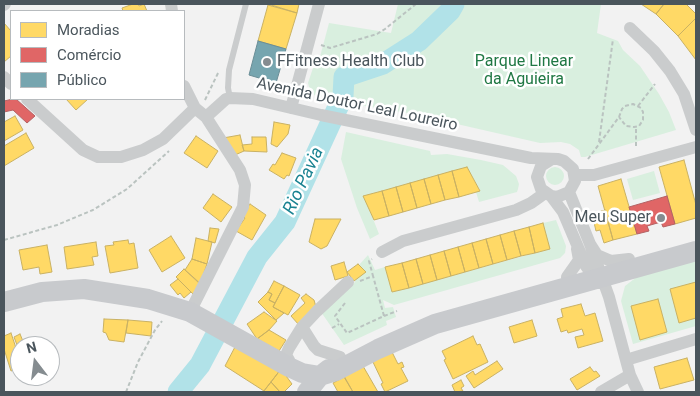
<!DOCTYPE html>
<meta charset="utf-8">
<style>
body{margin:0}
#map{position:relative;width:700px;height:396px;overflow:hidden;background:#f2f2f2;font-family:Roboto,sans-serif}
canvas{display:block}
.frame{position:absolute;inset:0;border:5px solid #4a555c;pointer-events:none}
.legend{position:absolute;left:10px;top:10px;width:175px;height:90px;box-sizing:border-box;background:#fff;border:1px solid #b7bbbe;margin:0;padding:6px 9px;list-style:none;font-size:15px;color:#4a555c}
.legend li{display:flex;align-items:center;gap:10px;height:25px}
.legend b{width:25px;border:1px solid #b7bbbe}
.north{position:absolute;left:10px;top:336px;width:50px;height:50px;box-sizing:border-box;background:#fff;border:1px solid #b7bbbe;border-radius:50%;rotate:345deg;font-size:14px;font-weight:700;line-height:20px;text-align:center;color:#4a555c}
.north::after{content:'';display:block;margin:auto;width:18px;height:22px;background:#858c90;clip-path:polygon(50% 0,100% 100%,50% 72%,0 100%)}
</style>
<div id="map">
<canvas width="700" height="396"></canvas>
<div class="frame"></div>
<ul class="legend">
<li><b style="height:14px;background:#ffd966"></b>Moradias</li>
<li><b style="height:14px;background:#e06666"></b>Comércio</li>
<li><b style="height:14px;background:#76a5af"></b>Público</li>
</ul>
<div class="north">N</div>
</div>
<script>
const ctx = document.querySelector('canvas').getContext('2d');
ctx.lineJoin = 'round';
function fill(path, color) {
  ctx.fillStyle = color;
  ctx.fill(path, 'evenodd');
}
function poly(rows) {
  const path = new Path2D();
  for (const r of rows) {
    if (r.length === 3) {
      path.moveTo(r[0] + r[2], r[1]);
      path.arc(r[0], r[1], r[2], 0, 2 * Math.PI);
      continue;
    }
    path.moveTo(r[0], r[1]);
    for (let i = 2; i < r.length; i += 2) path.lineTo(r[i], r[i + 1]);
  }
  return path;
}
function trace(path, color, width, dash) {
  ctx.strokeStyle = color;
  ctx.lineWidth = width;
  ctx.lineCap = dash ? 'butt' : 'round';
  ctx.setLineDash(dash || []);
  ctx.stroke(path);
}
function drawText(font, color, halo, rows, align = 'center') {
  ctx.font = font + ' Roboto,sans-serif';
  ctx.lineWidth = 5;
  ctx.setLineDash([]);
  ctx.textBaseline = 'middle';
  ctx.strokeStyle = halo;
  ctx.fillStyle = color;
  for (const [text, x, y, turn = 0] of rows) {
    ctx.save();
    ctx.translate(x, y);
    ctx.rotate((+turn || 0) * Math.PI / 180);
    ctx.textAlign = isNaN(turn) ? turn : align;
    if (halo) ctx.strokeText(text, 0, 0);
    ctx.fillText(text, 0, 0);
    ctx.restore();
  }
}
const green = poly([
 [398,4,601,4,597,33,618,41,623,50,640,66,659,94,669,112,676,130,585,157,581,157,579,150,570,144,561,142,540,143,413,114,317,98,310,90,308,83,313,68,317,68,329,23,391,33],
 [346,132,430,151,431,155,447,154,481,160,503,165,516,176,519,184,518,189,517,192,479,202,476,192,480,190,467,168,364,196,379,234,370,239,357,208,341,159],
 [555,176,9],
 [654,171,660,193,633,200,627,179],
 [556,220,566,246,565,253,560,258,394,305,383,300,385,308,393,307,396,317,386,321,387,325,344,345,321,312,355,282,359,265,368,255,375,270,385,267,392,292,549,249,543,223],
 [696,260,696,326,633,344,621,301,625,286,638,276]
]);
const homes = poly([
 [133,4,138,4,139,6,144,4,147,11,123,11,122,8,133,4],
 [268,4,299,4,297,13,268,4],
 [641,4,664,4,656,14,641,4],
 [664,4,686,4,696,14,696,18,678,36,656,14,664,4],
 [268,5,297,13,286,49,258,41,268,5],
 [696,18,696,60,678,36,696,18],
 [4,23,11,31,11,56,4,62,4,23],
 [66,99,88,99,76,110,66,99],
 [15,116,23,130,4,141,4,122,15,116],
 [274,122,290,125,288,134,277,147,271,144,274,122],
 [26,133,34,148,4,166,4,146,26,133],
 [240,135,244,151,235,155,223,138,240,135],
 [196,136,218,151,207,168,184,153,196,136],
 [252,137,266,137,267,152,244,151,242,145,252,144,252,137],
 [282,153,296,158,289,176,287,175,284,179,269,170,273,164,275,165,282,153],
 [684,160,696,205,696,218,675,224,659,167,684,160],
 [467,167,480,191,459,197,452,171,467,167],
 [452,171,459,197,445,200,438,175,452,171],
 [438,175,445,200,431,204,424,179,438,175],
 [424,179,431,204,417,208,410,183,424,179],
 [621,179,637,234,613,240,598,186,621,179],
 [410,183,417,208,403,212,396,187,410,183],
 [396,187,403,212,389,216,382,191,396,187],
 [382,191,389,216,374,220,363,196,382,191],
 [213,194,232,207,221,222,203,208,213,194],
 [250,204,266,215,252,240,236,231,245,218,242,215,250,204],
 [605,210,613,240,604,243,600,230,596,231,592,214,605,210],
 [315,219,341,219,327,246,321,249,309,242,315,219],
 [543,223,550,249,535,253,529,227,543,223],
 [529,227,535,253,521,256,514,231,529,227],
 [210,228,219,229,215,243,208,241,210,228],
 [514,231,521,256,507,260,500,235,514,231],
 [500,235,507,260,493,264,486,239,500,235],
 [171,236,185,258,162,272,149,250,171,236],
 [196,238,212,242,207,264,192,259,196,238],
 [486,239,493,264,479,268,472,243,486,239],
 [128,240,129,244,134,243,138,268,110,273,105,246,114,245,113,242,128,240],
 [96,242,98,256,92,257,94,265,67,269,64,247,96,242],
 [472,243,479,268,465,272,458,247,472,243],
 [47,245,52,272,40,274,39,267,23,270,19,250,47,245],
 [458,247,465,272,451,276,444,251,458,247],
 [444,251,451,276,437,280,430,255,444,251],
 [430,255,437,280,423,284,416,259,430,255],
 [192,259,207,264,200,284,185,270,192,259],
 [416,259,423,284,409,288,402,263,416,259],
 [344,262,348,276,335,280,331,266,344,262],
 [402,263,409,288,392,292,385,267,402,263],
 [358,264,366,272,354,281,347,272,358,264],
 [184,269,202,285,193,294,176,277,184,269],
 [178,279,191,292,184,298,180,293,178,295,170,285,178,279],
 [274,281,284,286,275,303,269,300,272,294,268,292,274,281],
 [696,282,696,318,679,323,670,289,696,282],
 [284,286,300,295,288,315,273,307,284,286],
 [268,292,272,294,269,300,275,303,273,307,284,313,276,320,258,302,268,292],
 [306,294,314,300,316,307,299,325,291,316,305,303,301,298,306,294],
 [658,299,667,332,640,340,631,306,658,299],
 [581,304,585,316,595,313,603,341,578,348,575,337,584,335,582,329,568,333,567,330,561,332,557,319,563,317,561,309,581,304],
 [264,312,277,321,269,330,257,339,247,324,264,312],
 [104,319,128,320,124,342,109,340,106,333,103,332,104,319],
 [128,320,152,322,151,336,126,333,128,320],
 [532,320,537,336,514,343,509,327,532,320],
 [269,330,286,340,279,351,257,339,269,330],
 [11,333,20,360,20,368,11,371,4,349,4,336,11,333],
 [20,334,25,346,20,346,20,353,14,337,20,334],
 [473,336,477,345,480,344,488,362,453,379,444,360,446,359,442,351,473,336],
 [236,345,281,369,264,391,225,366,236,345],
 [391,350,398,364,402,362,404,367,401,368,408,381,385,392,381,384,383,383,372,360,391,350],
 [687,358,694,380,660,389,654,367,687,358],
 [497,361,503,369,474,388,466,376,473,371,475,375,497,361],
 [363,366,378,392,353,392,344,376,363,366],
 [590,367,594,372,596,371,600,376,577,390,570,379,590,367],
 [281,369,292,384,284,392,280,392,271,382,281,369],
 [344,377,353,392,338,392,333,383,344,377],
 [461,380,464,386,461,388,463,391,455,392,452,385,461,380],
 [271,382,280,392,263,392,271,382]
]);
const shops = poly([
 [13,99,16,99,35,116,27,123,13,110,4,112,4,101,13,99],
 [667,196,675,224,663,227,661,222,647,226,649,231,637,234,629,207,667,196]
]);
const public = poly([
 [258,41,286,49,276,83,249,75,258,41]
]);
const river = poly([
 [178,392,200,365,257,257,285,222,343,96,344,77,383,64,419,41,450,11,454,4]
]);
const path = poly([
 [321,45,330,48,377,34,385,29,416,4],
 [205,100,219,71],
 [638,106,655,84],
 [599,142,613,39],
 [636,146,636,127],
 [588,159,619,117,622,109,625,106,633,104,641,108,643,112,643,120,639,126,634,127,626,126,619,117],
 [4,240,57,225,93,210,127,189,169,151],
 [360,281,373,276,369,261,372,259],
 [345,303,335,316,347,333,384,316,373,276],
 [384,316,397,311],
 [332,328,339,324],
 [126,392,138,362,155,330,162,321]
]);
const lane = poly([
 [230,98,228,88,229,70,246,4]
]);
const street = poly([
 [171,4,172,11],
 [4,5,5,4],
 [630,28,654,51,670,71,684,94,696,130],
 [4,77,11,84],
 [184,86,195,108,206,117,240,170,245,185,243,207,190,312],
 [27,99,83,150,98,157,121,157,143,150,163,139,195,108],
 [291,108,319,4],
 [206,117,226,99,230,98,253,99,321,115,531,158,558,159,564,161,573,169,575,181,569,192,557,197,551,196,541,189,537,177,541,166,552,159],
 [575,175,594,175,696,147],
 [569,192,590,244,597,255,611,261,629,259],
 [551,196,563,212,586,266,598,283],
 [590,244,609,297,630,375,638,392],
 [382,252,403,241,516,210,531,203,545,193],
 [567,277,579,260,577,249],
 [302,327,314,346,318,350,340,357],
 [289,360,286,355,289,348,302,327,317,311,348,282],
 [626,360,696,339],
 [601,392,630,375]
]);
const primary = poly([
 [4,302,42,292,84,289,148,299,190,312,289,367,302,373,320,376,336,371,378,349,435,324,696,251],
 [307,392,320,376,329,369]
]);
const markers = [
 [267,62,5,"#858c90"],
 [661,218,5,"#858c90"]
];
const poiNames = [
 ["FFitness Health Club",277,62],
 ["Meu Super",651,218,"right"]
];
const parkNames = [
 ["Parque Linear",524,62],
 ["da Aguieira",524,80]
];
const streetNames = [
 ["Avenida Doutor Leal Loureiro",357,105,12]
];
const waterNames = [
 ["Rio Pavia",304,181,-65]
];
fill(green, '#d9efdf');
fill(homes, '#ffd966');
trace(homes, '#c9b163', 1);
fill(shops, '#e06666');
trace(shops, '#b36163', 1);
fill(public, '#76a5af');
trace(public, '#698d96', 1);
trace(river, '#b1e2e8', 21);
trace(path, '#bac3c0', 2, [4, 2.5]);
trace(lane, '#cacccd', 6);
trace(street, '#cacccd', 12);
trace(primary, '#c8cacd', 20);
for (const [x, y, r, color] of markers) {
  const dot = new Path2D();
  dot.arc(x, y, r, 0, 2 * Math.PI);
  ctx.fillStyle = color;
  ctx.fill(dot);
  trace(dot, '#fff', 2);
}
drawText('16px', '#4a555c', '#fff', poiNames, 'left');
drawText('16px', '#207844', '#fff', parkNames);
drawText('16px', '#4a555c', '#fff', streetNames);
drawText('italic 18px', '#198291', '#fff', waterNames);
</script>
